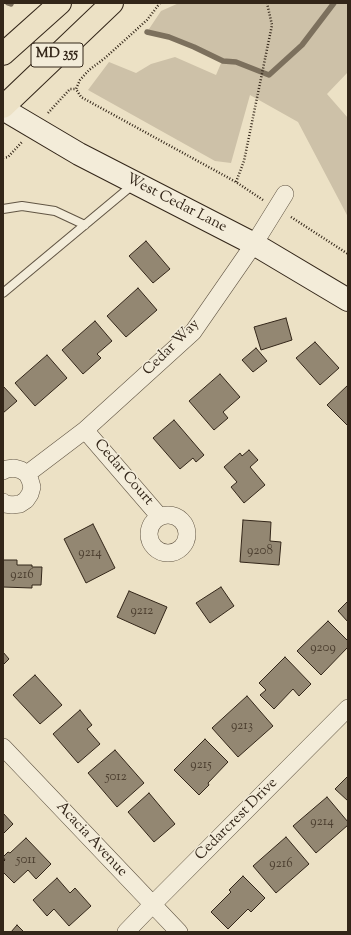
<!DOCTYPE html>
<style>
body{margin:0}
#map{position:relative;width:351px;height:935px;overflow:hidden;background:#ece1c5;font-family:"Sorts Mill Goudy",serif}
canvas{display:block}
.frame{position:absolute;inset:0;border:4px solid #332619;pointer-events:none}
</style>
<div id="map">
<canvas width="351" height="935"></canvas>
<div class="frame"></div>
</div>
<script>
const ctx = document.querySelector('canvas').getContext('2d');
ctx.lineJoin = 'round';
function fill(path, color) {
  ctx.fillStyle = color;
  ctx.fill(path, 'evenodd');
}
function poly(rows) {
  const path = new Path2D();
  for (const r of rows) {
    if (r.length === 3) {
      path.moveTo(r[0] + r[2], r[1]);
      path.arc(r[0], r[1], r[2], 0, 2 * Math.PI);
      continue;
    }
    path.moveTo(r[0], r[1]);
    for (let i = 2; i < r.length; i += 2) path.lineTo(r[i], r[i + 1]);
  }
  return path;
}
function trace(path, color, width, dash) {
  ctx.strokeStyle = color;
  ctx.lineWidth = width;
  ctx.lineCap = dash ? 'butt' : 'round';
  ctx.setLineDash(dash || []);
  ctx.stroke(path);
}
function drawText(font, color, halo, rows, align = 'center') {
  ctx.font = font + ' "Sorts Mill Goudy",serif';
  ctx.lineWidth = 3;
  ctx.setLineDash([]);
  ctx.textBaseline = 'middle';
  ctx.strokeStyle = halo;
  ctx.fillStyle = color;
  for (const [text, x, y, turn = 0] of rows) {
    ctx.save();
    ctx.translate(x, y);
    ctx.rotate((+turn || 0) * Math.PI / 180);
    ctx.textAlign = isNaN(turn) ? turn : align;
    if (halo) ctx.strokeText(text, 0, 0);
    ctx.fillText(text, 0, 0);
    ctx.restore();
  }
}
const green = poly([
 [179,3,348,3,348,72,327,94,348,118,348,217,298,122,250,95,231,163,215,161,88,90,109,62,136,73,151,64,175,57,216,75,222,61,194,47,169,37,147,32,161,11]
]);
const stream = poly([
 [8,3,11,4],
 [147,32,169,37,194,47,223,61,236,62,269,75,302,45,334,3]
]);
const building = poly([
 [146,241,170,269,153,283,129,256,146,241],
 [138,288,157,310,126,337,107,316,138,288],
 [286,318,292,340,261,350,254,327,286,318],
 [95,321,112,341,97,354,101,358,83,374,62,350,95,321],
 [315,342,339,368,320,385,296,358,315,342],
 [256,348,267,361,253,372,242,360,256,348],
 [47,355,67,378,35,406,15,383,47,355],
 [220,374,240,397,223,412,228,418,214,430,189,401,220,374],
 [348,385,348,426,327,405,348,385],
 [3,386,17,401,3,413,3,386],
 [174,420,204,455,196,462,193,458,180,469,153,438,174,420],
 [249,450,258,460,250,467,265,485,244,503,231,487,237,482,224,467,240,453,242,456,249,450],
 [243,520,271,522,270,541,281,542,279,565,240,562,243,520],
 [93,524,115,568,86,583,64,539,93,524],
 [3,560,17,560,17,565,32,565,32,567,42,567,41,585,32,585,32,588,3,587,3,560],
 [221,587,234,606,210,623,196,603,221,587],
 [129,591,167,607,155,634,117,617,129,591],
 [348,601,348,622,338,611,348,601],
 [328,621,348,641,348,647,321,675,297,651,328,621],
 [3,652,9,659,3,665,3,652],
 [285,657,311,684,299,696,293,689,274,709,260,695,266,690,259,683,285,657],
 [35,675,62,705,40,724,13,695,35,675],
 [247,696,273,726,238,757,212,728,247,696],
 [80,710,92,725,87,729,100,744,78,763,53,734,80,710],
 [205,739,228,762,208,783,209,785,199,795,174,770,205,739],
 [115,750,144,783,117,807,88,773,115,750],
 [348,776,348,801,335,789,348,776],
 [149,793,175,824,154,842,128,812,149,793],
 [327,797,348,822,348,825,316,853,293,826,327,797],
 [3,813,13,824,3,834,3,813],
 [286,837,309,864,276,893,253,866,286,837],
 [26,838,51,864,36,879,28,870,14,883,3,872,3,862,5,860,3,857,8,852,10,853,26,838],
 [243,876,265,898,251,912,248,909,228,929,211,912,231,892,229,890,243,876],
 [57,878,70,893,75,888,91,906,69,926,54,909,47,916,33,900,57,878],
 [17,925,24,932,11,932,17,925]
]);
const path = poly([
 [160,3,147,20,105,58,89,70,80,80,76,89,81,97,236,182,263,200],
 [48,113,70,89,76,89],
 [3,158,8,157,22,142],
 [236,182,244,161,272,25,267,3],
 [291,217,348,254]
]);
const lane = poly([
 [3,209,22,206,55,211,85,225],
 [3,293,135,183]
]);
const street = poly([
 [85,430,160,517],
 [3,471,7,469,14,468,21,470,27,474,30,480,32,487,30,494,26,500,20,504,12,505,5,504,3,502],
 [27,474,85,430,193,332,254,244,285,194],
 [168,534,19],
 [3,747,179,932],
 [126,932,152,905,348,708]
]);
const secondary = poly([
 [3,109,79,154,254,244,348,300]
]);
const primary = poly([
 [3,54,60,3],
 [3,107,112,3]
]);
const numberNames = [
 ["9208",260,552],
 ["9214",90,554],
 ["9216",22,576],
 ["9212",142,612],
 ["9209",323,649],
 ["9213",242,727],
 ["9215",201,766],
 ["5012",116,778],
 ["9214",322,823],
 ["5011",26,861],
 ["9216",281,865]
];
const shields = [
 [57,55,52]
];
const shieldNames = [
 ["MD 355",57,55]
];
const streetNames = [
 ["West Cedar Lane",176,204,27],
 ["Cedar Way",172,348,-45],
 ["Cedar Court",123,473,49],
 ["Cedarcrest Drive",237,820,-45],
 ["Acacia Avenue",91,840,47]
];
fill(green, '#cdc1a8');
trace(stream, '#7c705d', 5.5);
fill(building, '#938772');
trace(building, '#332619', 1);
trace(lane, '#615544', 10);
trace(street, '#615544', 18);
trace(secondary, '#332619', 24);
trace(primary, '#332619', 24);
trace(path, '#332619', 2.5, [1, 2]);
trace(lane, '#f3ecd9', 8);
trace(street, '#f3ecd9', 17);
trace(secondary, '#f3ecd9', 22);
trace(primary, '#ece1c5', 22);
drawText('13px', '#4b3e2f', null, numberNames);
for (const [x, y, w] of shields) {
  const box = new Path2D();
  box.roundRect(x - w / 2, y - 12, w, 24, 3);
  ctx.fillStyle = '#f3ecd9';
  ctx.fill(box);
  trace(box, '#332619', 1);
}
drawText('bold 14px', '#332619', null, shieldNames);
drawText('15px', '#332619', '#f3ecd9', streetNames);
</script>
